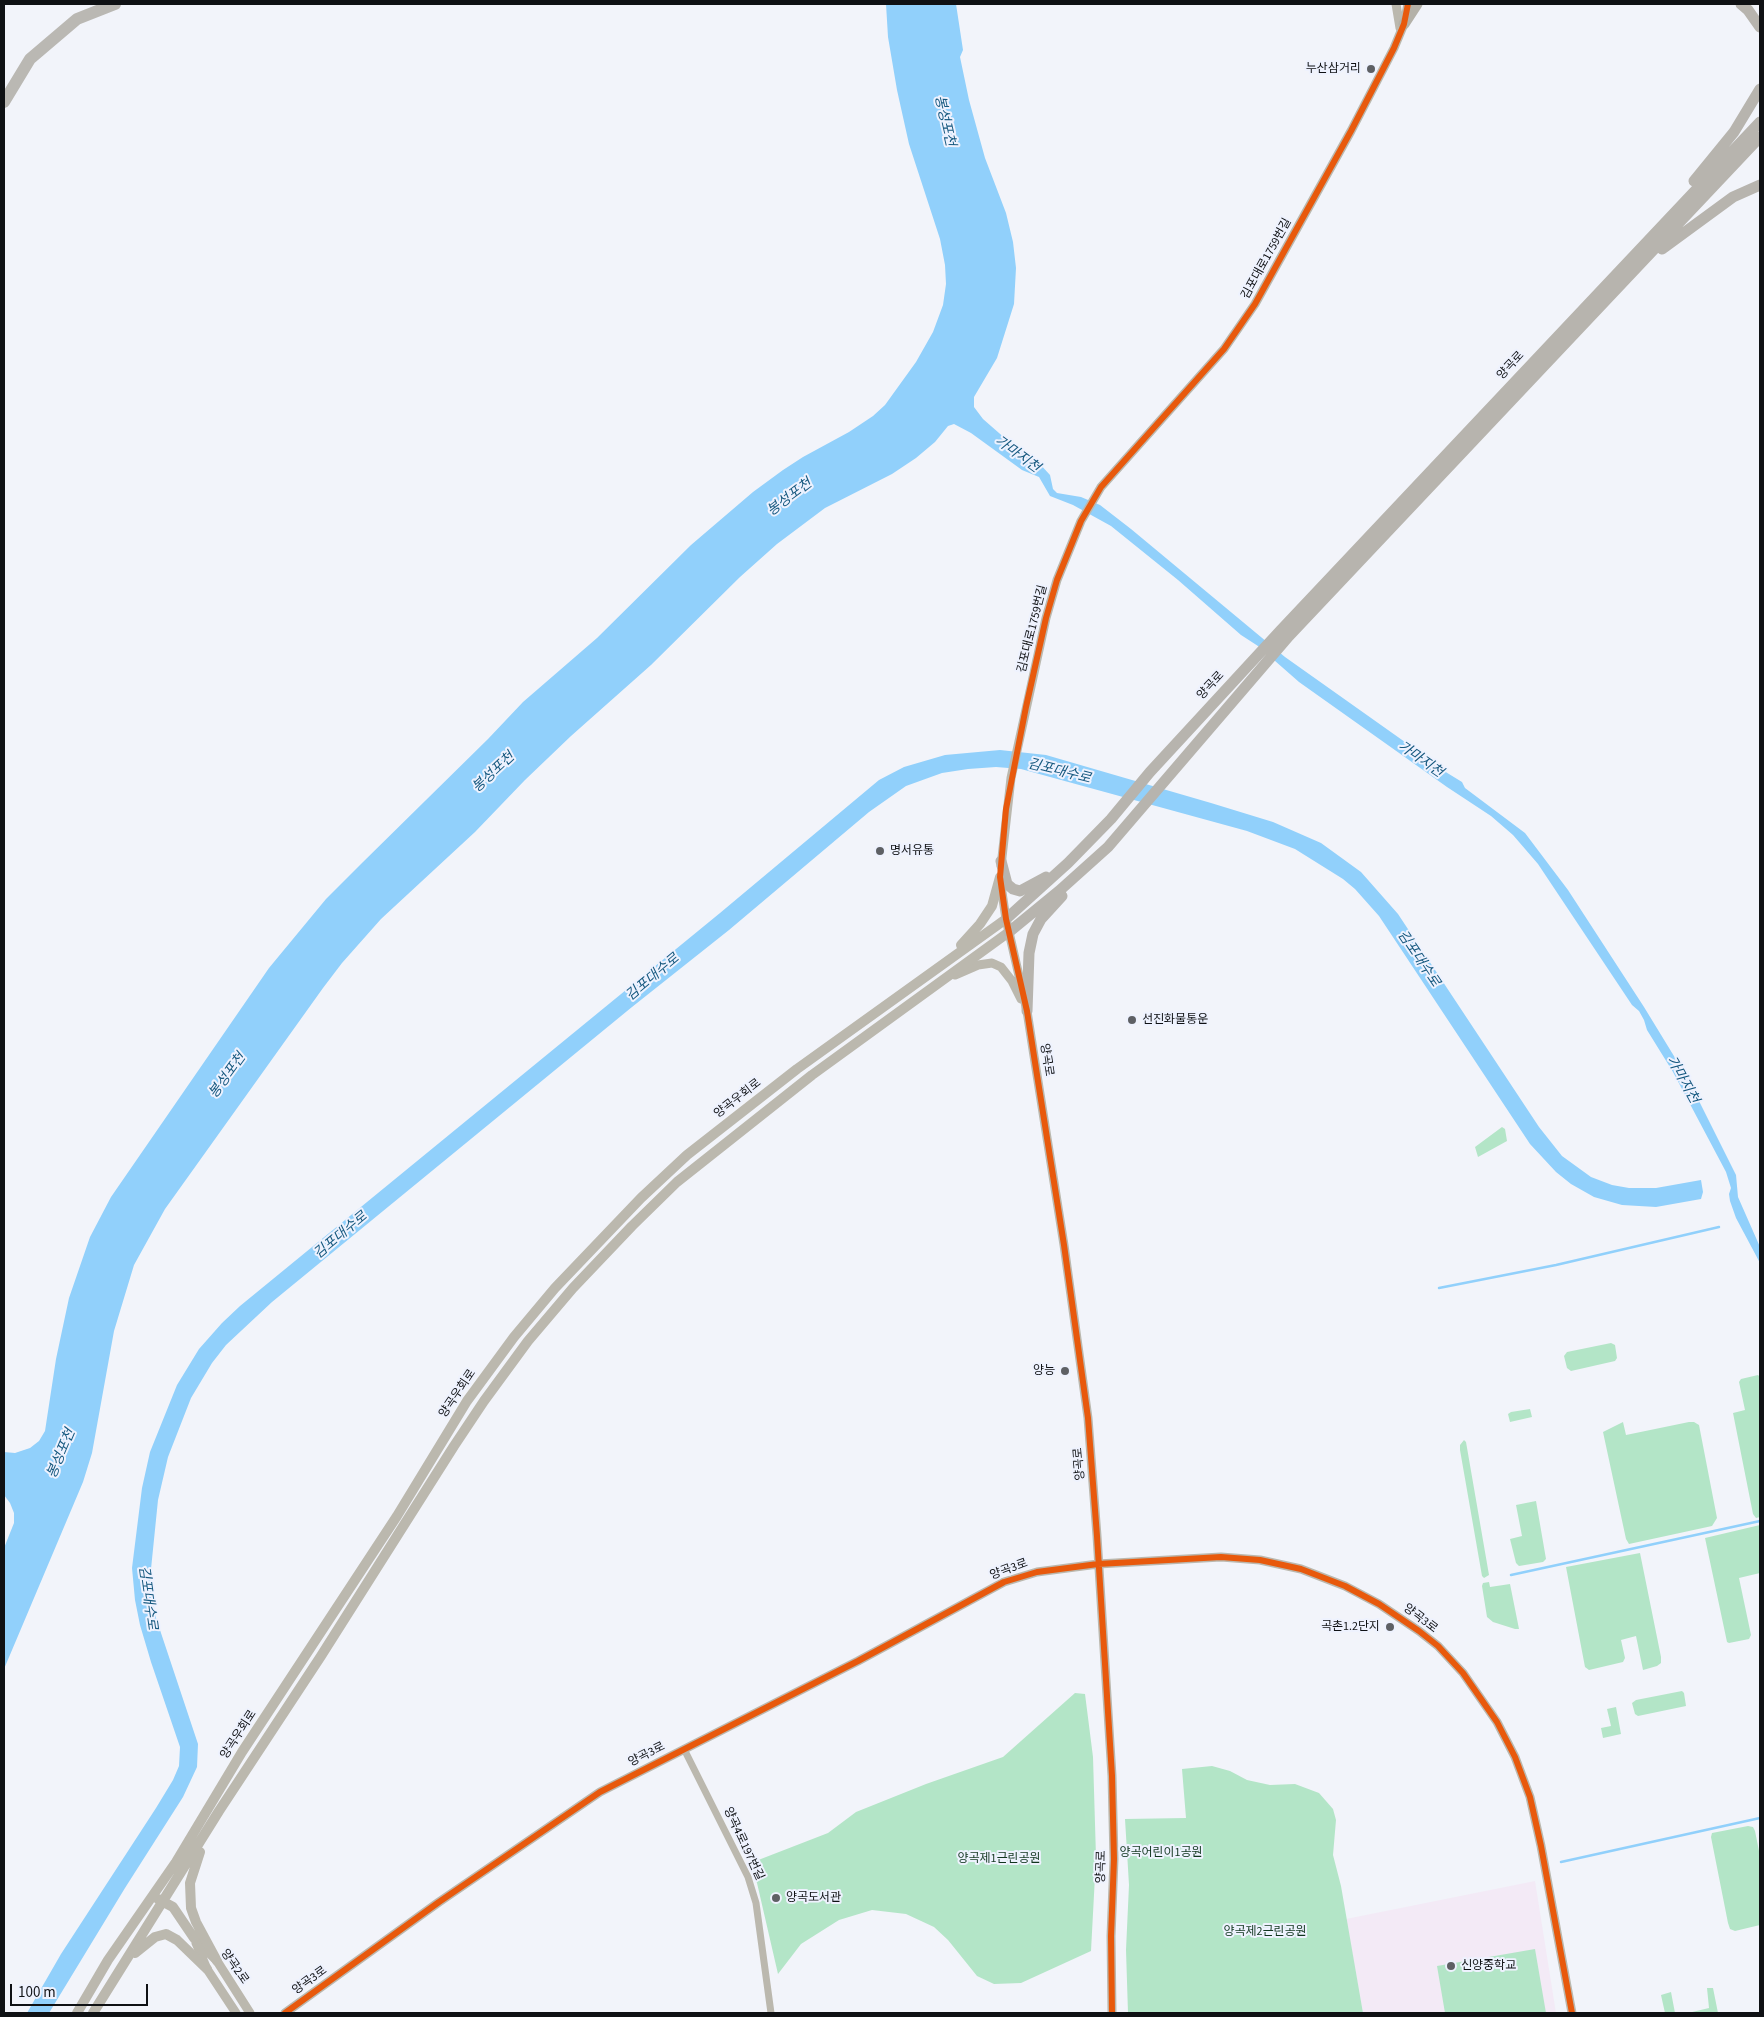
<!DOCTYPE html>
<meta charset="utf-8">
<style>
body{margin:0}
#map{position:relative;width:1764px;height:2017px;overflow:hidden;background:#f2f4fa;font-family:"Source Sans 3",sans-serif}
canvas{display:block}
.frame{position:absolute;inset:0;border:5px solid #0f1114;pointer-events:none}
.scale{position:absolute;left:10px;top:1984px;width:138px;height:22px;box-sizing:border-box;border:2px solid #0f1114;border-top:0;padding-left:6px;font-size:15px;line-height:18px;white-space:nowrap;color:#0f1114;-webkit-text-stroke:4px #eef2fe;paint-order:stroke}
</style>
<div id="map">
<canvas width="1764" height="2017"></canvas>
<div class="frame"></div>
<div class="scale">100 m</div>
</div>
<script>
const ctx = document.querySelector('canvas').getContext('2d');
ctx.lineJoin = 'round';
function fill(path, color) {
  ctx.fillStyle = color;
  ctx.fill(path, 'evenodd');
}
function poly(rows) {
  const path = new Path2D();
  for (const r of rows) {
    path.moveTo(r[0], r[1]);
    for (let i = 2; i < r.length; i += 2) path.lineTo(r[i], r[i + 1]);
  }
  return path;
}
function trace(path, color, width, dash) {
  ctx.strokeStyle = color;
  ctx.lineWidth = width;
  ctx.lineCap = dash ? 'butt' : 'round';
  ctx.setLineDash(dash || []);
  ctx.stroke(path);
}
function drawText(font, color, halo, rows, align = 'center') {
  ctx.font = font + ' "Source Sans 3","Noto Sans KR",sans-serif';
  ctx.lineWidth = 4;
  ctx.setLineDash([]);
  ctx.textBaseline = 'middle';
  ctx.strokeStyle = halo;
  ctx.fillStyle = color;
  for (const [text, x, y, turn = 0] of rows) {
    ctx.save();
    ctx.translate(x, y);
    ctx.rotate((+turn || 0) * Math.PI / 180);
    ctx.textAlign = isNaN(turn) ? turn : align;
    if (halo) ctx.strokeText(text, 0, 0);
    ctx.fillText(text, 0, 0);
    ctx.restore();
  }
}
const education = poly([
 [1535,1881,1556,2013,1363,2013,1346,1919]
]);
const green = poly([
 [1502,1127,1505,1129,1507,1141,1478,1157,1475,1147],
 [1611,1343,1615,1345,1617,1358,1615,1361,1571,1371,1567,1368,1564,1356,1567,1352],
 [1758,1375,1760,1377,1760,1517,1756,1518,1753,1514,1733,1413,1745,1410,1739,1382,1741,1379],
 [1530,1409,1532,1417,1510,1422,1508,1414,1511,1412],
 [1623,1422,1626,1435,1689,1422,1694,1422,1699,1425,1717,1518,1712,1526,1629,1544,1626,1539,1603,1432],
 [1464,1440,1466,1442,1489,1575,1484,1578,1482,1576,1460,1450,1460,1445],
 [1536,1501,1546,1559,1543,1562,1519,1566,1516,1563,1510,1539,1522,1536,1516,1505],
 [1760,1525,1760,1573,1739,1578,1751,1635,1749,1639,1729,1643,1727,1642,1705,1538],
 [1640,1553,1661,1657,1661,1663,1657,1666,1643,1670,1636,1636,1621,1640,1625,1658,1623,1662,1589,1670,1585,1667,1566,1567],
 [1489,1582,1490,1587,1510,1584,1519,1629,1515,1629,1493,1622,1487,1617,1482,1586,1483,1583],
 [1682,1691,1684,1693,1686,1706,1638,1716,1635,1714,1632,1703,1636,1700],
 [1075,1693,1085,1694,1093,1757,1096,1857,1091,1951,1021,1983,994,1984,977,1976,948,1940,934,1927,906,1914,872,1910,839,1920,801,1944,778,1974,757,1883,748,1864,828,1833,856,1812,926,1784,1003,1757],
 [1616,1707,1621,1734,1603,1738,1601,1728,1611,1726,1607,1709],
 [1212,1766,1230,1771,1247,1780,1270,1785,1295,1784,1319,1793,1333,1809,1336,1820,1333,1855,1341,1886,1363,2013,1128,2013,1126,1950,1129,1885,1125,1819,1186,1818,1182,1769],
 [1748,1826,1753,1827,1755,1831,1760,1856,1760,1925,1735,1931,1730,1929,1728,1923,1711,1837,1712,1833],
 [1535,1949,1546,2013,1445,2013,1437,1966],
 [1707,1988,1713,1988,1718,2013,1688,2013,1709,2008],
 [1671,1992,1675,2013,1665,2013,1661,1995]
]);
const water = poly([
 [886,4,956,4,963,50,960,57,969,100,985,158,1006,213,1013,242,1016,268,1014,304,997,358,974,397,974,407,983,419,1007,440,1038,462,1050,475,1053,489,1057,493,1081,497,1100,505,1131,529,1285,657,1412,747,1431,763,1462,782,1465,788,1525,833,1568,890,1644,1007,1688,1079,1736,1175,1738,1197,1760,1247,1760,1263,1736,1218,1730,1201,1729,1194,1731,1188,1726,1172,1673,1072,1647,1030,1644,1020,1639,1011,1632,1005,1538,864,1513,835,1491,816,1447,787,1299,682,1258,646,1241,635,1178,580,1111,526,1073,505,1050,496,1039,477,1022,470,971,433,954,424,948,426,935,442,916,458,892,474,825,508,777,544,740,577,651,665,571,736,525,780,475,832,381,919,342,963,323,988,165,1209,134,1265,114,1331,92,1453,83,1482,4,1669,4,1548,14,1523,14,1513,10,1503,4,1495,4,1452,15,1453,30,1448,39,1441,45,1431,56,1359,69,1298,90,1237,111,1197,269,968,326,899,363,862,488,739,523,702,597,638,691,545,753,492,783,470,803,457,849,432,873,416,885,405,916,362,933,332,943,305,946,284,945,265,940,239,909,144,897,90,888,37],
 [1000,750,1046,755,1211,803,1273,822,1321,843,1361,872,1398,914,1539,1127,1562,1156,1591,1177,1612,1185,1629,1188,1656,1188,1701,1180,1703,1192,1701,1199,1656,1207,1622,1205,1594,1197,1571,1184,1556,1172,1530,1144,1379,916,1355,889,1343,879,1295,849,1247,831,1021,769,996,767,968,769,942,773,906,786,869,812,729,930,632,1007,272,1302,226,1345,212,1363,191,1398,168,1457,158,1500,151,1569,153,1601,156,1618,198,1744,197,1767,183,1797,125,1888,49,2013,27,2013,61,1954,156,1808,173,1780,179,1766,180,1747,151,1662,140,1625,135,1600,132,1568,142,1488,150,1452,177,1385,199,1349,222,1323,240,1306,720,913,879,780,904,767,945,755]
]);
const stream = poly([
 [1439,1288,1556,1265,1719,1227],
 [1511,1575,1760,1521],
 [1561,1862,1760,1818]
]);
const minor = poly([
 [684,1749,748,1877,756,1903,771,2013]
]);
const tertiary = poly([
 [1396,4,1400,28],
 [1001,866,1011,778,1046,618,1057,580,1081,521,1101,487,1224,349,1255,304,1351,131,1394,48,1404,24,1408,4],
 [1000,879,1006,919,1027,1011,1034,1056,1064,1245,1088,1418,1097,1536,1112,1776,1114,1859,1111,1936,1112,2013],
 [955,975,978,965,992,963,1001,967,1012,981,1021,999],
 [194,1938,217,1961,250,2013],
 [196,1943,207,1969,236,2013],
 [285,2013,439,1902,600,1792,858,1661,1004,1582,1037,1572,1098,1564,1221,1557,1260,1560,1301,1569,1345,1586,1379,1604,1419,1631,1438,1646,1463,1673,1497,1722,1515,1757,1530,1797,1541,1846,1572,2013]
]);
const secondary = poly([
 [961,945,980,924,992,906,1000,877],
 [200,1852,190,1883,191,1908,196,1922,217,1961],
 [158,1899,173,1907,194,1938],
 [135,1953,155,1937,166,1934,177,1940,207,1969],
 [77,2013,108,1960,176,1862,242,1752,397,1516,467,1401,514,1337,555,1288,641,1198,687,1155,797,1069,1006,919],
 [93,2013,219,1811,321,1656,454,1446,484,1401,528,1341,573,1288,632,1226,677,1182,812,1075,1009,932]
]);
const primary = poly([
 [1404,24,1417,4]
]);
const trunk = poly([
 [1741,4,1748,10,1760,27],
 [1694,181,1734,132,1760,89],
 [1662,249,1733,197,1760,185],
 [1001,861,1007,884,1013,889,1020,891,1046,877],
 [1006,919,1068,863,1111,819,1150,772,1281,630,1760,122],
 [1009,932,1059,891,1108,847,1289,636,1760,137],
 [1027,1011,1029,953,1033,934,1041,919,1062,896]
]);
const motorway = poly([
 [4,102,30,59,77,19,115,4]
]);
const cycleway = poly([
 [285,2013,439,1902,600,1792,858,1661,1004,1582,1037,1572,1098,1564,1221,1557,1260,1560,1301,1569,1345,1586,1379,1604,1419,1631,1438,1646,1463,1673,1497,1722,1515,1757,1530,1797,1541,1846,1572,2013],
 [1112,2013,1111,1936,1114,1859,1112,1776,1097,1536,1088,1418,1064,1245,1034,1056,1027,1011,1006,919,1000,877,1006,809,1026,707,1046,618,1057,580,1081,521,1101,487,1224,349,1255,304,1351,131,1394,48,1404,24,1408,4]
]);
const markers = [
 [1371,69,5,"#5e6064"],
 [880,851,5,"#5e6064"],
 [1132,1020,5,"#5e6064"],
 [1065,1371,5,"#5e6064"],
 [1390,1627,5,"#5e6064"],
 [776,1898,5,"#5e6064"],
 [1451,1966,5,"#5e6064"]
];
const poiNames = [
 ["누산삼거리",1361,69,"right"],
 ["명서유통",890,851],
 ["선진화물통운",1142,1020],
 ["양능",1055,1371,"right"],
 ["곡촌1.2단지",1380,1627,"right"],
 ["양곡도서관",786,1898],
 ["신양중학교",1461,1966]
];
const streetNames = [
 ["김포대로1759번길",1267,259,-61],
 ["양곡로",1511,366,-47],
 ["김포대로1759번길",1033,629,-76],
 ["양곡로",1211,686,-47],
 ["양곡로",1046,1060,81],
 ["양곡우회로",738,1099,-38],
 ["양곡우회로",458,1394,-56],
 ["양곡로",1080,1464,-95],
 ["양곡3로",1009,1570,-20],
 ["양곡3로",1420,1619,37],
 ["양곡우회로",239,1735,-57],
 ["양곡3로",647,1755,-27],
 ["양곡4로197번길",743,1844,65],
 ["양곡로",1102,1867,-89],
 ["양곡2로",234,1967,55],
 ["양곡3로",310,1981,-36]
];
const parkNames = [
 ["양곡어린이1공원",1161,1853],
 ["양곡제1근린공원",999,1859],
 ["양곡제2근린공원",1265,1932]
];
const waterNames = [
 ["봉성포천",944,121,77],
 ["가마지천",1017,455,36],
 ["봉성포천",790,498,-37],
 ["가마지천",1420,760,35],
 ["김포대수로",1059,772,14],
 ["봉성포천",494,773,-43],
 ["김포대수로",1418,959,56],
 ["김포대수로",653,978,-40],
 ["봉성포천",228,1076,-54],
 ["가마지천",1682,1080,61],
 ["김포대수로",341,1236,-40],
 ["봉성포천",62,1454,-67],
 ["김포대수로",147,1598,82]
];
fill(education, '#f3eaf6');
fill(green, '#b3e5c7');
fill(water, '#91d0fb');
trace(stream, '#91d0fb', 2.5);
trace(minor, '#bbb8ae', 7);
trace(tertiary, '#bbb8ae', 9);
trace(secondary, '#bbb8ae', 10);
trace(primary, '#b4b1a8', 11);
trace(trunk, '#b7b4ae', 11);
trace(motorway, '#bab8b3', 12);
trace(cycleway, '#e8590c', 6);
for (const [x, y, r, color] of markers) {
  const dot = new Path2D();
  dot.arc(x, y, r, 0, 2 * Math.PI);
  ctx.fillStyle = color;
  ctx.fill(dot);
  trace(dot, '#eef2fe', 2);
}
drawText('12px', '#0f1114', '#eef2fe', poiNames, 'left');
drawText('12px', '#0f1114', '#eef2fe', streetNames);
drawText('12px', '#11361f', '#eef2fe', parkNames);
drawText('italic 14px', '#15587f', '#eef2fe', waterNames);
</script>
